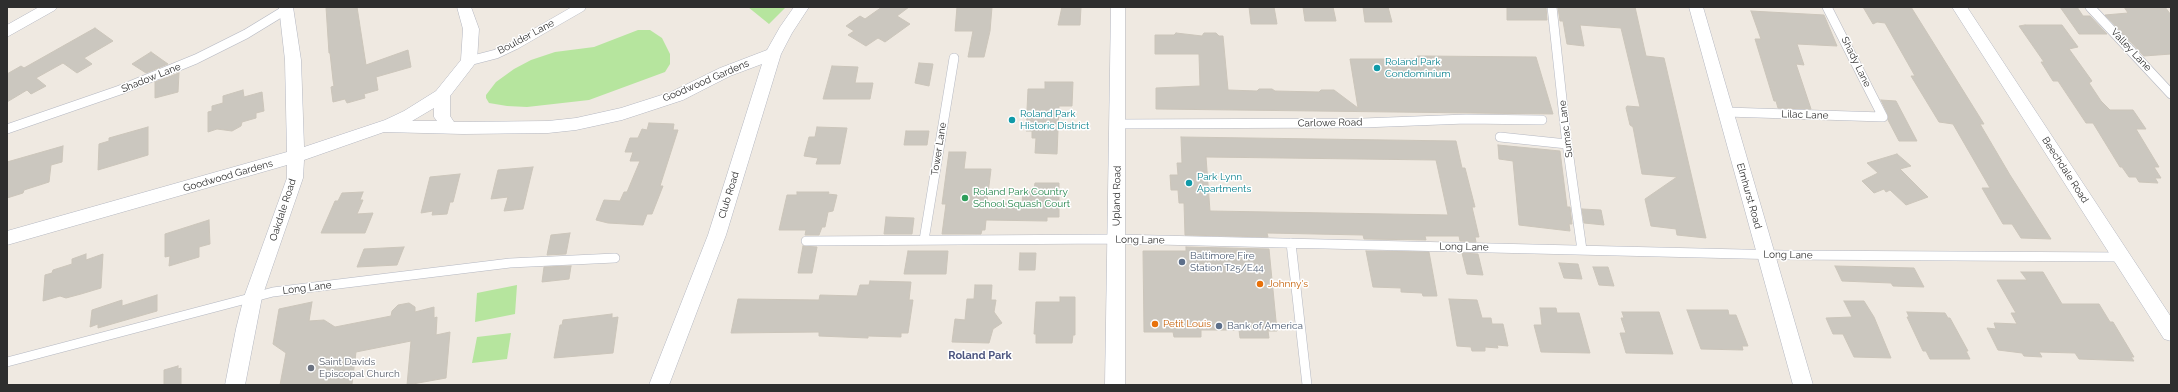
<!DOCTYPE html>
<style>
body{margin:0}
#map{position:relative;width:2178px;height:392px;overflow:hidden;background:#efe9e1;font-family:Raleway,sans-serif}
canvas{display:block}
.frame{position:absolute;inset:0;border:8px solid #2e2e2e;pointer-events:none}
</style>
<div id="map">
<canvas width="2178" height="392"></canvas>
<div class="frame"></div>
</div>
<script>
const ctx = document.querySelector('canvas').getContext('2d');
ctx.lineJoin = 'round';
function fill(path, color) {
  ctx.fillStyle = color;
  ctx.fill(path, 'evenodd');
}
function poly(rows) {
  const path = new Path2D();
  for (const r of rows) {
    path.moveTo(r[0], r[1]);
    for (let i = 2; i < r.length; i += 2) path.lineTo(r[i], r[i + 1]);
  }
  return path;
}
function trace(path, color, width, dash) {
  ctx.strokeStyle = color;
  ctx.lineWidth = width;
  ctx.lineCap = dash ? 'butt' : 'round';
  ctx.setLineDash(dash || []);
  ctx.stroke(path);
}
function drawText(font, color, halo, rows, align = 'center') {
  ctx.font = font + ' Raleway,sans-serif';
  ctx.lineWidth = 3;
  ctx.setLineDash([]);
  ctx.textBaseline = 'middle';
  ctx.strokeStyle = halo;
  ctx.fillStyle = color;
  for (const [text, x, y, turn = 0] of rows) {
    ctx.save();
    ctx.translate(x, y);
    ctx.rotate((+turn || 0) * Math.PI / 180);
    ctx.textAlign = isNaN(turn) ? turn : align;
    if (halo) ctx.strokeText(text, 0, 0);
    ctx.fillText(text, 0, 0);
    ctx.restore();
  }
}
const green = poly([
 [748,7,786,7,769,24],
 [638,30,650,30,662,38,670,54,670,64,665,72,589,100,527,107,507,106,489,103,486,98,486,95,496,82,514,69,531,60,555,52,594,47],
 [517,285,515,314,475,322,477,293],
 [511,333,507,359,472,363,477,337]
]);
const building = poly([
 [326,7,357,7,366,65,408,50,411,67,376,77,378,90,364,94,365,98,347,103,345,99,333,102,331,87,334,86,333,80,330,53,329,53,326,7],
 [882,7,909,7,897,16,910,24,885,42,878,38,866,46,848,35,854,31,846,26,860,16,865,19,882,7],
 [957,7,992,7,990,31,984,57,968,57,973,31,955,31,957,7],
 [1062,7,1081,7,1080,25,1058,25,1062,7],
 [1249,7,1274,7,1277,24,1251,24,1249,7],
 [1303,7,1333,7,1336,21,1305,21,1303,7],
 [1363,7,1388,7,1392,22,1365,22,1363,7],
 [1507,7,1546,7,1547,20,1507,20,1507,7],
 [1558,7,1635,7,1646,56,1664,58,1706,238,1677,235,1676,229,1651,226,1645,199,1677,177,1642,174,1633,127,1630,125,1626,108,1627,106,1640,107,1621,28,1580,25,1584,46,1567,44,1563,21,1560,21,1558,7],
 [1863,7,1911,7,1984,124,1980,124,2010,175,2051,239,2021,238,2012,224,2003,224,1982,188,1990,188,1953,124,1939,122,1911,76,1915,76,1885,23,1877,22,1873,24,1863,7],
 [2060,7,2077,7,2083,16,2090,16,2107,34,2079,34,2060,7],
 [2124,7,2165,7,2171,15,2171,54,2144,56,2105,15,2128,13,2124,7],
 [1751,11,1824,15,1837,46,1797,44,1804,65,1796,64,1811,109,1778,108,1776,101,1774,101,1755,39,1761,39,1751,11],
 [2025,25,2062,25,2078,47,2069,49,2092,81,2089,83,2101,101,2110,110,2133,110,2146,129,2136,129,2159,167,2154,167,2161,178,2155,178,2158,183,2139,182,2136,177,2129,177,2122,167,2120,167,2093,123,2086,123,2058,81,2053,81,2041,62,2044,62,2019,26,2025,25],
 [95,28,113,41,84,58,92,64,77,73,63,63,36,78,46,86,31,94,27,90,7,102,7,74,21,66,24,68,95,28],
 [1176,33,1202,36,1204,33,1216,33,1219,36,1223,36,1228,90,1257,91,1259,89,1272,89,1275,91,1319,92,1321,90,1334,90,1358,108,1350,59,1418,59,1417,56,1423,56,1536,57,1553,114,1156,109,1156,88,1200,86,1199,54,1155,54,1155,35,1174,35,1176,33],
 [151,52,168,64,146,73,132,64,151,52],
 [919,63,933,64,929,86,915,83,919,63],
 [832,66,858,67,855,83,873,83,870,99,823,99,832,66],
 [179,73,178,92,155,98,155,82,179,73],
 [1045,82,1073,82,1072,106,1059,106,1057,154,1035,153,1036,138,1032,138,1032,131,1026,131,1028,89,1045,89,1045,82],
 [243,90,244,97,262,92,264,111,256,113,256,118,242,122,241,126,232,131,217,129,208,132,208,112,212,111,212,106,223,103,223,96,243,90],
 [1881,100,1896,101,1917,141,1899,141,1888,120,1888,115,1881,100],
 [649,123,674,124,673,130,678,130,660,186,663,186,652,214,647,214,643,225,608,223,596,220,604,200,620,201,624,192,627,192,640,161,630,161,633,152,625,152,630,138,638,138,642,129,647,130,649,123],
 [148,127,148,155,98,170,99,144,109,141,109,138,148,127],
 [817,127,847,128,840,164,816,164,818,158,804,156,809,137,815,137,817,127],
 [906,131,929,131,927,145,904,145,906,131],
 [1181,137,1456,141,1462,168,1465,168,1475,207,1472,207,1479,237,1475,237,1476,242,1460,241,1459,236,1425,236,1426,240,1364,239,1363,235,1267,233,1268,237,1185,235,1184,203,1179,203,1178,190,1171,190,1170,175,1178,175,1177,163,1182,163,1181,137],
 [1206,157,1436,160,1448,215,1210,211,1206,157],
 [1498,145,1560,151,1567,207,1570,207,1572,224,1569,224,1570,231,1519,225,1513,161,1499,159,1498,145],
 [63,146,62,162,51,165,49,182,24,190,23,193,7,198,7,162,63,146],
 [949,152,966,152,964,169,991,169,987,202,1022,204,1023,190,1034,189,1035,183,1059,183,1059,217,1047,217,1047,221,986,220,985,230,982,230,981,234,942,234,946,204,942,204,949,152],
 [1897,154,1911,166,1900,169,1928,197,1906,205,1890,190,1886,192,1884,189,1874,193,1862,181,1878,173,1867,163,1897,154],
 [533,167,523,209,504,211,508,197,491,199,498,170,533,167],
 [460,174,453,202,450,202,447,214,432,215,433,211,421,213,430,177,460,174],
 [363,192,360,200,363,200,357,214,373,213,365,233,321,233,335,201,338,201,342,193,363,192],
 [797,192,829,192,828,194,837,195,833,211,828,212,825,227,822,227,819,235,805,235,806,230,779,230,787,195,797,195,797,192],
 [1582,209,1601,210,1604,225,1584,223,1582,209],
 [886,217,914,218,912,234,884,234,886,217],
 [209,220,210,244,199,247,199,257,169,266,170,256,165,257,165,234,209,220],
 [570,233,566,254,547,255,551,235,570,233],
 [803,246,817,247,812,273,798,273,803,246],
 [404,247,397,265,357,267,364,249,404,247],
 [1186,247,1269,249,1277,331,1268,331,1269,338,1240,338,1239,330,1201,330,1201,337,1174,337,1173,332,1144,332,1143,251,1186,251,1186,247],
 [908,251,948,251,946,274,904,274,908,251],
 [1366,251,1429,252,1437,296,1423,296,1422,293,1401,292,1401,288,1373,287,1366,251],
 [1020,253,1036,253,1035,270,1019,270,1020,253],
 [1462,253,1478,254,1483,275,1467,274,1462,253],
 [86,254,86,260,103,254,101,288,81,294,66,298,60,296,43,301,45,275,52,273,53,270,72,264,72,259,86,254],
 [1559,263,1578,264,1582,279,1564,278,1559,263],
 [571,266,569,279,542,282,544,267,571,266],
 [1835,266,1914,268,1924,287,1893,286,1891,283,1842,281,1835,266],
 [1593,267,1608,267,1614,286,1599,285,1593,267],
 [2021,272,2043,272,2062,304,2099,304,2110,322,2113,322,2134,357,2131,357,2134,361,2079,359,2075,353,2039,352,2042,357,2024,356,2022,353,1998,350,1987,328,1996,329,1994,323,2017,324,2011,313,2016,313,1997,280,2027,280,2021,272],
 [870,281,911,282,909,300,913,300,908,333,901,333,901,337,868,336,868,338,819,336,819,332,731,333,738,299,819,300,820,295,857,296,860,285,869,285,870,281],
 [975,285,992,285,991,300,996,300,994,312,1002,323,993,329,989,343,952,342,955,319,965,320,967,299,974,299,975,285],
 [157,295,157,311,98,328,98,324,90,327,92,310,122,300,122,306,157,295],
 [1060,297,1075,297,1075,335,1073,335,1072,343,1036,343,1036,334,1034,334,1036,302,1060,302,1060,297],
 [1449,299,1477,300,1482,318,1491,318,1492,324,1503,324,1508,346,1497,345,1498,348,1485,347,1485,351,1472,351,1471,347,1457,346,1449,299],
 [1844,301,1864,301,1874,317,1891,358,1854,357,1843,334,1833,334,1826,318,1852,317,1844,301],
 [312,302,309,321,324,320,335,327,391,316,392,311,398,305,409,303,415,307,415,312,434,307,434,318,437,317,436,335,450,332,446,378,407,385,411,341,356,352,352,384,280,385,286,353,273,344,279,309,312,302],
 [1540,308,1556,308,1557,313,1579,313,1590,353,1541,352,1534,325,1542,325,1540,308],
 [1687,310,1728,310,1729,315,1736,315,1748,346,1742,346,1743,350,1701,349,1687,310],
 [1622,312,1659,312,1673,354,1626,353,1620,333,1626,333,1621,318,1624,318,1622,312],
 [1907,312,1945,313,1948,318,1950,318,1968,351,1966,351,1970,359,1930,359,1926,351,1923,351,1907,317,1909,317,1907,312],
 [612,314,612,318,618,317,613,353,554,358,560,325,562,325,563,320,612,314],
 [178,366,178,369,181,368,181,385,164,385,164,370,178,366]
]);
const lane = poly([
 [1552,7,1566,136,1582,250],
 [2090,7,2171,94],
 [469,61,496,54,515,45,581,7],
 [1726,112,1883,117,1827,7],
 [1117,124,1363,123,1466,119,1542,120],
 [7,129,120,90,196,59,246,34,287,9],
 [1500,137,1567,144],
 [924,240,954,58],
 [806,241,1116,239,1784,255,2122,257],
 [1291,243,1307,385],
 [7,362,273,292,510,263,615,258]
]);
const street = poly([
 [39,7,57,7,55,10,7,37,7,25,39,7],
 [279,7,293,7,301,60,304,147,385,120,404,111,436,91,461,60,463,29,457,7,471,7,479,29,477,61,450,96,450,116,454,122,463,122,548,121,576,118,621,108,671,92,720,68,767,50,780,27,794,7,809,7,792,33,781,54,726,235,669,385,649,385,708,235,762,64,730,76,683,100,622,120,576,130,548,133,463,134,384,132,304,160,303,178,262,297,245,385,225,385,236,329,244,297,287,178,287,165,7,245,7,231,287,152,285,60,279,7],
 [434,108,434,117,437,121,412,121,434,108],
 [1111,7,1125,7,1125,385,1105,385,1111,7],
 [1689,7,1703,7,1813,385,1793,385,1689,7],
 [1952,7,1967,7,2171,317,2171,341,2164,339,1952,7]
]);
const markers = [
 [1377,68,4,"#0f9aa8"],
 [1012,120,4,"#0f9aa8"],
 [1189,183,4,"#0f9aa8"],
 [965,198,4,"#2e9e5b"],
 [1182,262,4,"#5c6f8a"],
 [1260,284,4,"#e8710a"],
 [1155,324,4,"#e8710a"],
 [1219,326,4,"#5c6f8a"],
 [311,368,4,"#6b7280"]
];
const streetNames = [
 ["Boulder Lane",526,37,-28],
 ["Valley Lane",2131,50,47],
 ["Shady Lane",1856,62,64],
 ["Shadow Lane",151,78,-22],
 ["Goodwood Gardens",706,81,-23],
 ["Lilac Lane",1805,115,2],
 ["Carlowe Road",1330,123,-1],
 ["Sumac Lane",1566,129,-97],
 ["Tower Lane",939,149,-81],
 ["Beechdale Road",2065,170,57],
 ["Goodwood Gardens",228,176,-16],
 ["Club Road",729,195,-73],
 ["Upland Road",1117,196,-89],
 ["Elmhurst Road",1749,196,74],
 ["Oakdale Road",283,210,-72],
 ["Long Lane",1140,240,1],
 ["Long Lane",1464,247,1],
 ["Long Lane",1788,255,1],
 ["Long Lane",307,288,-7]
];
const cultureNames = [
 ["Roland Park",1385,62],
 ["Condominium",1385,74],
 ["Roland Park",1020,114],
 ["Historic District",1020,126],
 ["Park Lynn",1197,177],
 ["Apartments",1197,189]
];
const leisureNames = [
 ["Roland Park Country",973,192],
 ["School Squash Court",973,204]
];
const serviceNames = [
 ["Baltimore Fire",1190,256],
 ["Station T25/E44",1190,268],
 ["Bank of America",1227,326]
];
const foodNames = [
 ["Johnny's",1268,284],
 ["Petit Louis",1163,324]
];
const worshipNames = [
 ["Saint Davids",319,362],
 ["Episcopal Church",319,374]
];
const neighbourhoodNames = [
 ["Roland Park",980,356]
];
fill(green, '#b6e59e');
fill(building, '#cbc7bf');
trace(building, '#cbc5ba', 1);
trace(lane, '#b4b7c1', 10);
trace(street, '#b4b7c1', 1);
trace(lane, '#fff', 9);
fill(street, '#fff');
for (const [x, y, r, color] of markers) {
  const dot = new Path2D();
  dot.arc(x, y, r, 0, 2 * Math.PI);
  ctx.fillStyle = color;
  ctx.fill(dot);
  trace(dot, '#fff', 1.5);
}
drawText('10px', '#2e2e2e', '#fff', streetNames);
drawText('10px', '#0d838f', '#fff', cultureNames, 'left');
drawText('10px', '#27864d', '#fff', leisureNames, 'left');
drawText('10px', '#4e5e75', '#fff', serviceNames, 'left');
drawText('10px', '#c56008', '#fff', foodNames, 'left');
drawText('10px', '#5b616d', '#fff', worshipNames, 'left');
drawText('bold 11px', '#4d5680', '#fff', neighbourhoodNames);
</script>
